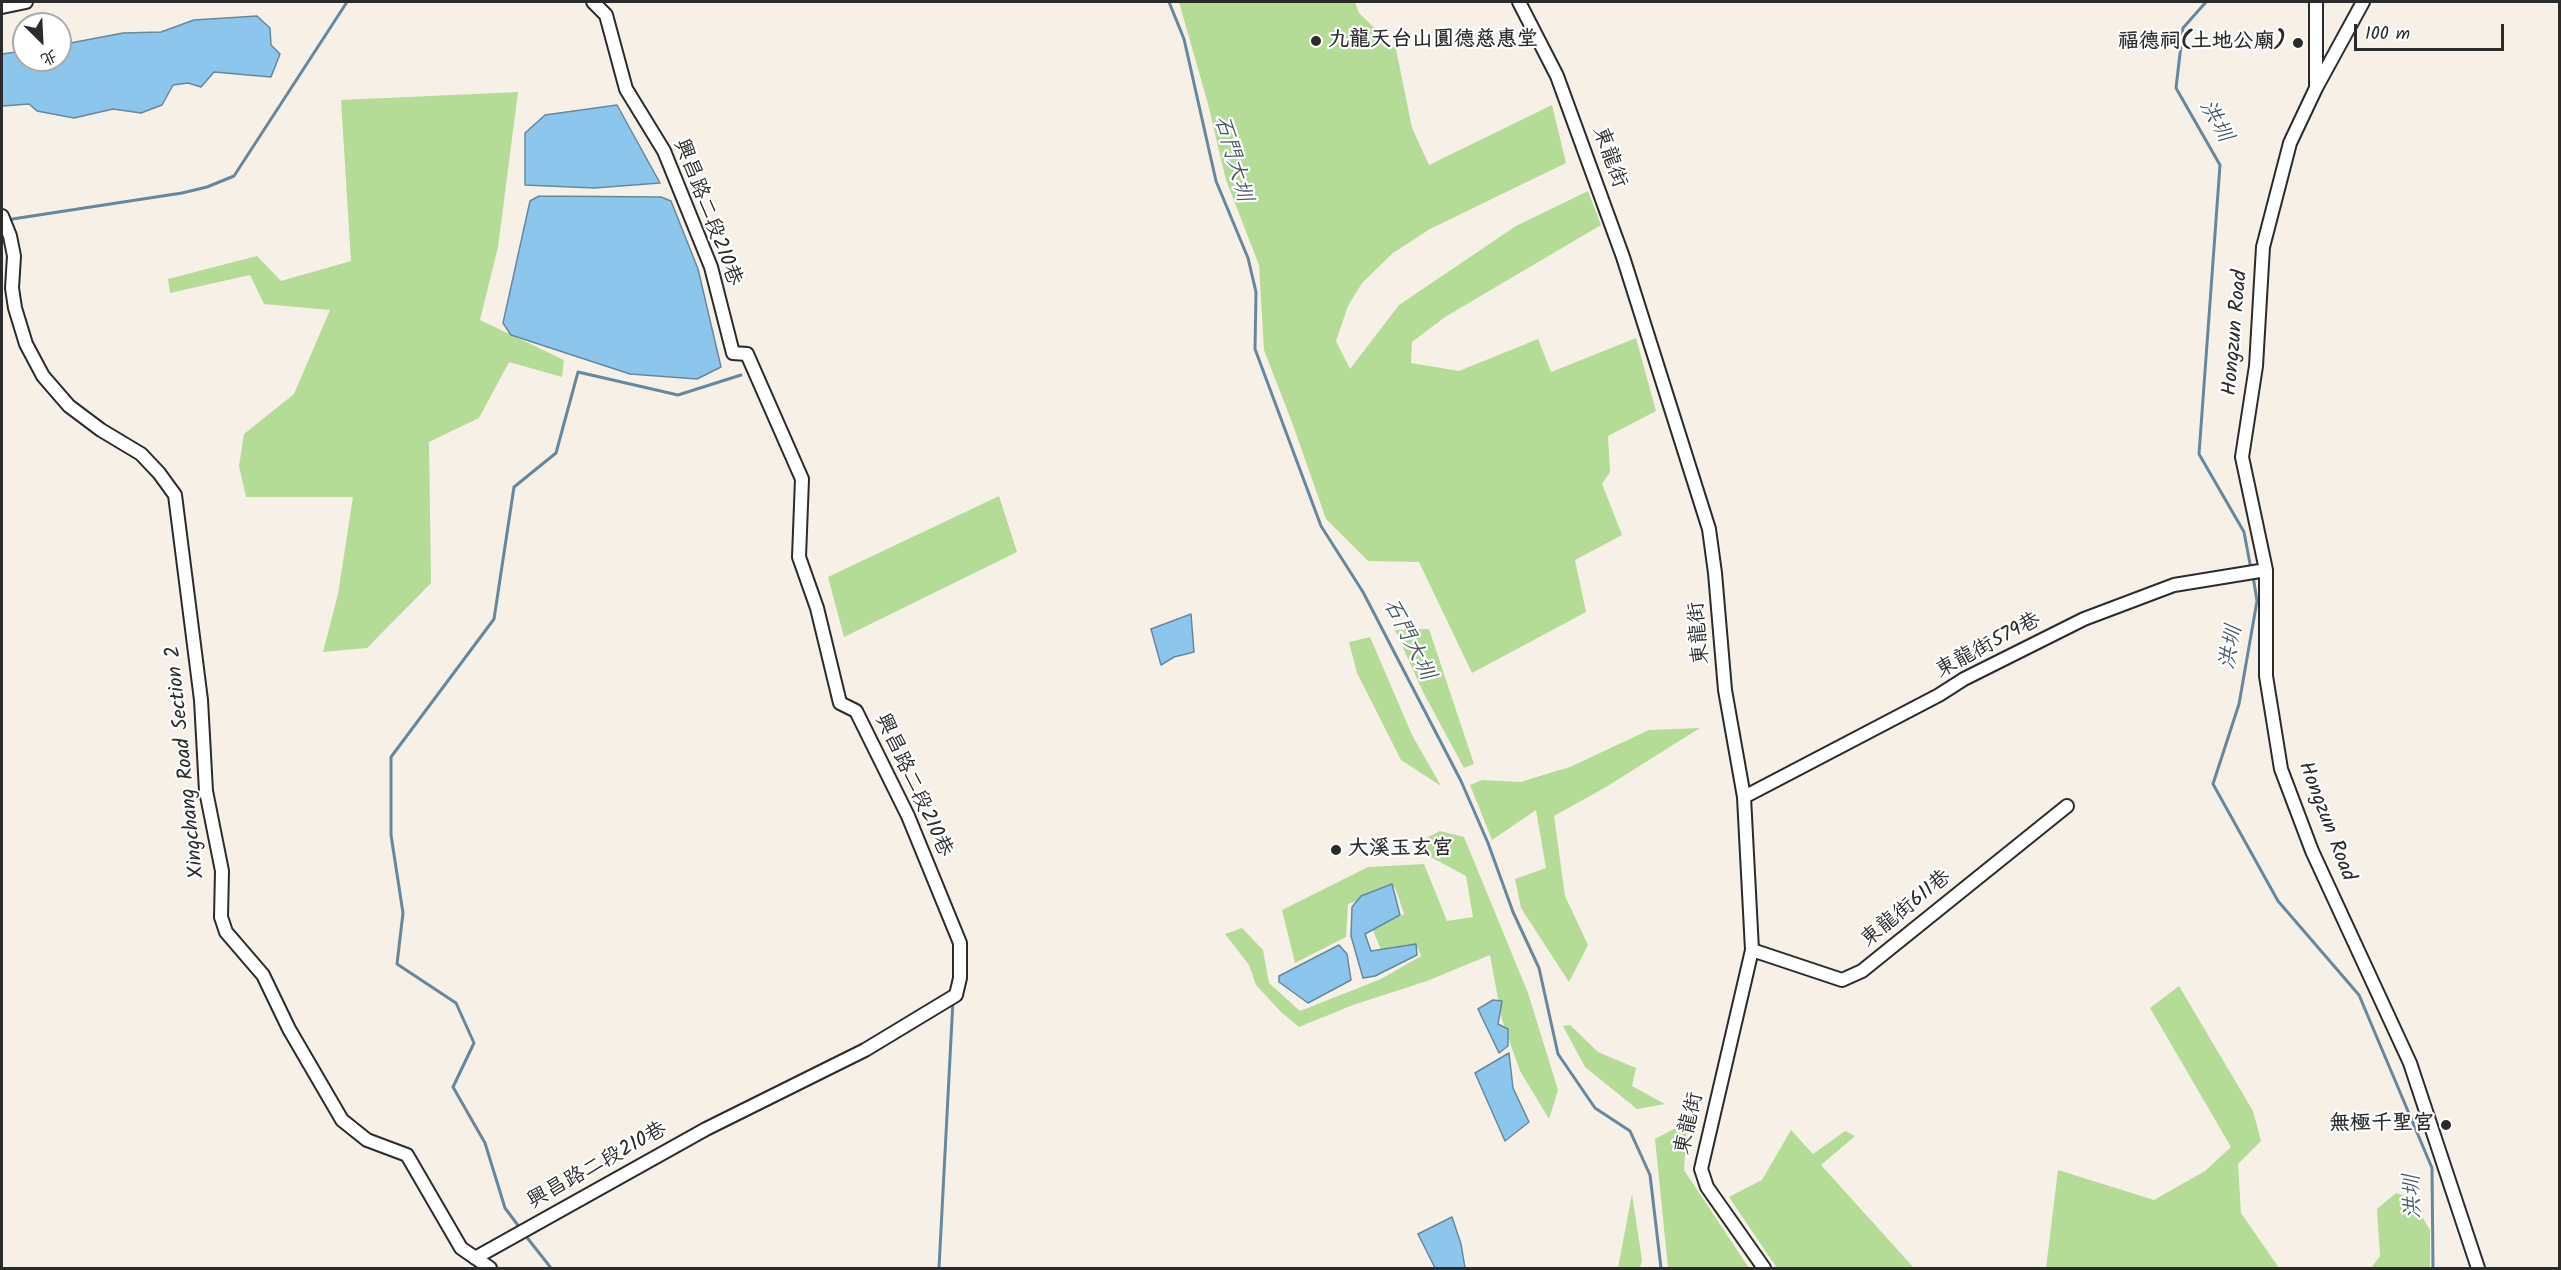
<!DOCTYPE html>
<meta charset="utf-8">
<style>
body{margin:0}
#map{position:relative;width:2561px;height:1270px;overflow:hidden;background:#f6f0e7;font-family:Kalam,"LXGW WenKai TC",sans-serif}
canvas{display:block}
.frame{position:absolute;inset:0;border:3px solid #2b2b2b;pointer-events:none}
.north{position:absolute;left:12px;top:12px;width:60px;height:60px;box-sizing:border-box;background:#fff;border:2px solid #aaa;border-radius:50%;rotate:156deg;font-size:16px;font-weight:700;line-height:24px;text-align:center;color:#2b2b2b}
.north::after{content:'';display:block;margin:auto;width:21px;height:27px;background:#2b2b2b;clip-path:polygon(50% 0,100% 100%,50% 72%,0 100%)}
.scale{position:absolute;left:2354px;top:24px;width:150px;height:27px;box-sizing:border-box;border:3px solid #2b2b2b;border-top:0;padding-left:8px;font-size:18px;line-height:21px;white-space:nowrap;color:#2b2b2b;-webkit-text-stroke:4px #fff;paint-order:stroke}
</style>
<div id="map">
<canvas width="2561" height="1270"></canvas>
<div class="frame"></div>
<div class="north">北</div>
<div class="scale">100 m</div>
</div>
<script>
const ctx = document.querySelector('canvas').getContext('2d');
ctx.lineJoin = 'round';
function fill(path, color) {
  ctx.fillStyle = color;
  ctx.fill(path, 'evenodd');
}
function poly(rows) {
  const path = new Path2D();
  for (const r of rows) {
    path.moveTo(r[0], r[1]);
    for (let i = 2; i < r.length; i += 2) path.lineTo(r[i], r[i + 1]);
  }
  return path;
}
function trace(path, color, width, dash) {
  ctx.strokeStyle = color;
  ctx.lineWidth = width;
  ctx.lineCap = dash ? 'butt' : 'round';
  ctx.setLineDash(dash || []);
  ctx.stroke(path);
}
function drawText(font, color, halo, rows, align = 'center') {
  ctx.font = font + ' Kalam,"LXGW WenKai TC",sans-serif';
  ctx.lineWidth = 4.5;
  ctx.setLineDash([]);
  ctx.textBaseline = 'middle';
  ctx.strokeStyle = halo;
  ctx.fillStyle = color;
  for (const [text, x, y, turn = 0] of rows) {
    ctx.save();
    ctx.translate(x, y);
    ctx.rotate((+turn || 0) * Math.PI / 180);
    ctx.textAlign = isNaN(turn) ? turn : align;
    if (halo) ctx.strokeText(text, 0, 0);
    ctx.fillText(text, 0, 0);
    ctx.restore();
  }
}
const green = poly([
 [1179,2,1355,2,1359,13,1396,49,1412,128,1429,165,1552,105,1566,163,1430,229,1393,253,1362,283,1348,306,1336,341,1350,369,1399,305,1516,226,1588,191,1601,225,1445,317,1412,342,1411,363,1459,371,1538,339,1551,372,1636,338,1656,411,1608,436,1610,472,1602,484,1622,535,1575,560,1586,612,1472,673,1419,562,1368,561,1326,519,1293,425,1264,350,1259,265,1226,180,1208,104],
 [518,92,498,247,480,320,564,360,562,377,509,362,479,418,429,442,431,583,367,648,323,652,338,594,353,497,246,497,239,466,244,434,294,394,330,310,264,304,250,275,170,293,168,279,257,256,281,281,351,261,341,100],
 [999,496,1017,552,844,637,828,577],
 [1429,629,1474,764,1464,768,1423,692,1395,630],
 [1370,637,1412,735,1441,786,1401,760,1357,673,1349,642],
 [1700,728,1606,787,1554,816,1565,896,1588,945,1569,982,1521,908,1515,879,1546,868,1536,810,1492,840,1470,785,1482,780,1520,782,1570,767,1649,730],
 [1440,831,1464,837,1528,993,1558,1090,1549,1119,1520,1071,1502,1020,1490,955,1427,981,1353,1005,1299,1027,1281,1012,1256,985,1249,965,1225,934,1242,928,1263,950,1269,983,1300,1011,1381,979,1421,956,1418,948,1381,950,1373,930,1404,914,1395,887,1348,904,1346,937,1295,963,1282,910,1368,867,1424,864,1447,921,1473,917,1466,876,1425,854,1420,841],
 [2179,986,2253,1111,2261,1141,2238,1164,2241,1213,2279,1268,2046,1268,2058,1170,2154,1200,2205,1171,2231,1147,2150,1008],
 [1570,1025,1598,1052,1636,1068,1632,1086,1665,1104,1637,1109,1585,1067,1563,1026],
 [1687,1122,1684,1170,1749,1268,1668,1268,1655,1139],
 [1791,1130,1813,1154,1845,1131,1855,1136,1821,1165,1914,1268,1777,1268,1729,1197,1762,1180],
 [2396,1193,2411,1198,2430,1230,2430,1268,2371,1268,2380,1256,2377,1209],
 [1632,1194,1642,1260,1640,1268,1618,1268]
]);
const water = poly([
 [257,16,270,28,271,45,280,54,271,77,214,72,201,87,188,83,173,85,162,105,141,113,113,109,74,118,37,111,29,104,2,106,2,54,24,51,24,60,60,60,60,45,123,33,161,32,194,20,257,16],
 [617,105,660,183,594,188,525,185,525,133,545,115,617,105],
 [539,196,661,197,671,201,698,269,721,367,697,379,630,374,511,335,503,323,530,201,539,196],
 [1191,614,1194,652,1174,657,1161,665,1151,629,1191,614],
 [1392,884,1400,915,1365,934,1371,951,1416,944,1417,955,1375,976,1363,978,1351,936,1352,907,1361,896,1392,884],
 [1339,945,1347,954,1351,980,1308,1003,1279,982,1279,976,1339,945],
 [1493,1000,1502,1001,1498,1024,1508,1029,1508,1046,1499,1053,1478,1009,1493,1000],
 [1509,1053,1513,1088,1529,1122,1505,1141,1475,1073,1509,1053],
 [1452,1217,1461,1244,1465,1268,1435,1268,1418,1234,1452,1217]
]);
const stream = poly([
 [1169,2,1184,39,1216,181,1248,258,1256,292,1255,349,1321,526,1363,592,1461,781,1488,843,1513,912,1539,968,1558,1054,1595,1108,1630,1131,1650,1175,1661,1268],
 [2206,2,2183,28,2176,88,2220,165,2199,454,2244,532,2251,569],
 [6,220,182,193,207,187,234,176,347,2],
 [2253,576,2257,601,2239,704,2213,784,2278,901,2359,995,2432,1168,2433,1268],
 [520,1228,505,1208,485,1143,453,1087,474,1043,456,1003,397,964,403,913,391,835,391,757,494,619,514,487,556,453,578,372,678,395,741,375],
 [525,1235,551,1268],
 [939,1268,953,1000]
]);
const street = poly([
 [1519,2,1557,76,1623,257,1709,529,1715,573,1725,690,1744,797,1752,950,1701,1169,1707,1187,1764,1268],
 [2363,2,2316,88,2290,143,2263,247,2256,366,2242,457,2266,570,2266,676,2281,769,2312,851,2410,1063,2478,1268],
 [2,7,26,2],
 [2316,87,2316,2],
 [2,216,10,236,14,256,12,288,15,308,26,344,43,376,69,406,101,430,141,454,159,473,175,495,201,700,206,791,222,871,221,917,226,932,263,975,289,1029,342,1120,367,1140,407,1155,461,1248,490,1268],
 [1744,797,1939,695,1964,679,2084,619,2174,585,2266,570],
 [1752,950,1842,980,1862,971,2067,806],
 [475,1258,706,1129,865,1050,956,995,960,978,960,943,908,816,856,711,840,703,817,608,799,557,802,479,747,354,733,353,711,267,664,151,626,89,606,15,593,2]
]);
const markers = [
 [1316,41,6,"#2b2b2b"],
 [2298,43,6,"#2b2b2b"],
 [1336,850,6,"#2b2b2b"],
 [2446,1125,6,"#2b2b2b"]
];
const poiNames = [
 ["九龍天台山圓德慈惠堂",1328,41],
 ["福德祠(土地公廟)",2286,43,"right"],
 ["大溪玉玄宮",1348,850],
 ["無極千聖宮",2434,1125,"right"]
];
const streetNames = [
 ["東龍街",1608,158,70],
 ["興昌路二段210巷",706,213,69],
 ["Hongzun Road",2237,333,-85],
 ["東龍街",1701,633,-95],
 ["東龍街579巷",1989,647,-28],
 ["Xingchang Road Section 2",187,762,-96],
 ["興昌路二段210巷",912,786,65],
 ["Hongzun Road",2325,822,69],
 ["東龍街611巷",1907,910,-39],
 ["東龍街",1691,1124,-77],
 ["興昌路二段210巷",598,1167,-29]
];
const waterNames = [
 ["洪圳",2214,122,60],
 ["石門大圳",1231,159,74],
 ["石門大圳",1407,640,63],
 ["洪圳",2233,648,-80],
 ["洪圳",2415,1197,-92]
];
fill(green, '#b4dc97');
fill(water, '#8dc6ec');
trace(water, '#66889f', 1.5);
trace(stream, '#66889f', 3);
trace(street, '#2b2b2b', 16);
trace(street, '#fff', 12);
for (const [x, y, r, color] of markers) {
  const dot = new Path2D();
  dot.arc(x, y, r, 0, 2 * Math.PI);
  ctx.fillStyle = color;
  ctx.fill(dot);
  trace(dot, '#fff', 2);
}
drawText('bold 21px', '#2b2b2b', '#fff', poiNames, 'left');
drawText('21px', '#2b2b2b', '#fff', streetNames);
drawText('italic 22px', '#485a65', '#fff', waterNames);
</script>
